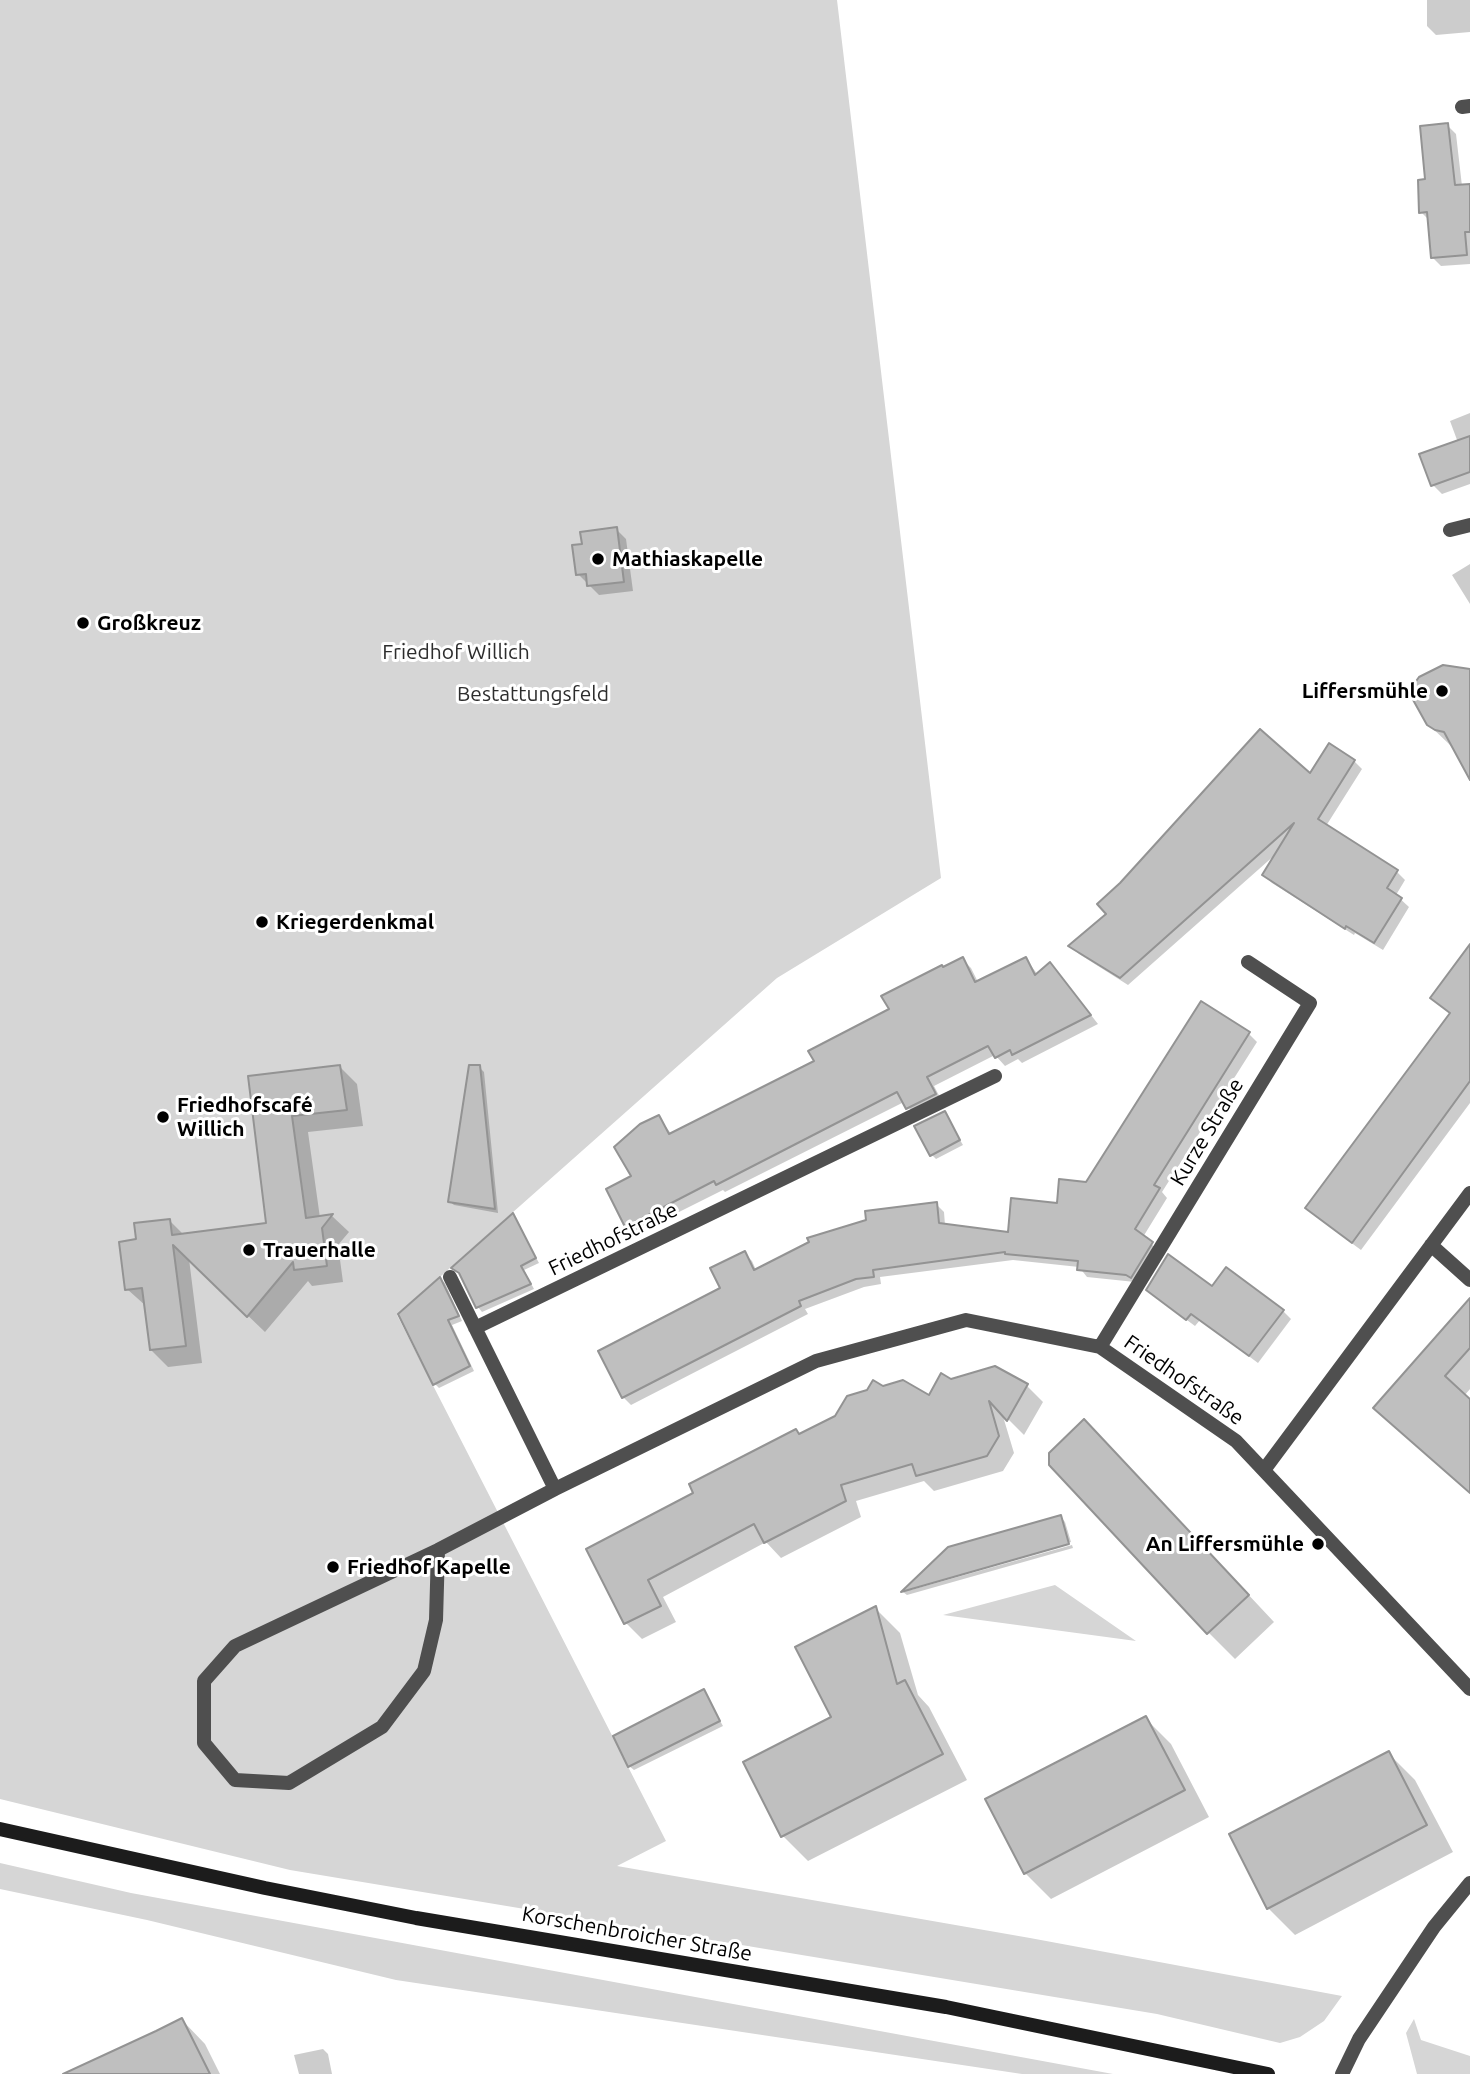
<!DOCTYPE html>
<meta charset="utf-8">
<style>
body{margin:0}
canvas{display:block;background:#fff}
</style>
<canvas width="1470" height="2074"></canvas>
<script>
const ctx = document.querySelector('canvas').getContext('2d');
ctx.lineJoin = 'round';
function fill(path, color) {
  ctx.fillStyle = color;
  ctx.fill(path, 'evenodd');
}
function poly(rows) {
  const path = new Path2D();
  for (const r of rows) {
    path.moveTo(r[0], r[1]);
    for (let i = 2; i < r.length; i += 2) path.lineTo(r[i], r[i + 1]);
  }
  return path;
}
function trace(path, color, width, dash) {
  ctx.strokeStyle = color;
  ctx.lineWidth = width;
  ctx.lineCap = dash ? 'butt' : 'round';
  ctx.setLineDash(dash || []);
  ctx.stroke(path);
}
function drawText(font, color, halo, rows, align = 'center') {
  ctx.font = font + ' Ubuntu,sans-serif';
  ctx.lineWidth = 6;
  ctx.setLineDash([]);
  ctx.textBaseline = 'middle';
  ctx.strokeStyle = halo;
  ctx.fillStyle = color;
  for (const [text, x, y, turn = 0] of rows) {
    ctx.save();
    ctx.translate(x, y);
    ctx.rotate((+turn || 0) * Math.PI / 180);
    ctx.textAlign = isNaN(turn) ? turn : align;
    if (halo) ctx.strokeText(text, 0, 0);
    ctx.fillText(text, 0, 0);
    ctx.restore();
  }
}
const green = poly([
 [0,0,837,0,941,878,777,978,397,1315,666,1841,617,1866,1030,1938,1342,1996,1324,2021,1300,2037,1280,2043,1157,2014,290,1870,0,1799],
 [1055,1585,1136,1641,943,1615],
 [0,1863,131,1893,1113,2074,1022,2074,396,1980,147,1920,0,1889],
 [1414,2019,1421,2040,1470,2056,1470,2074,1417,2074,1406,2033]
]);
const shadow = poly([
 [1427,0,1470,0,1470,32,1436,35,1427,26],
 [1447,125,1456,134,1462,186,1470,185,1470,264,1441,266,1433,258,1430,221,1421,212,1427,181],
 [1470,413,1470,484,1442,494,1433,485,1460,448,1450,421],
 [616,529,626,539,633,591,599,595,578,574,584,546],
 [1470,564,1470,604,1452,575],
 [1470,677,1470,764,1428,724],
 [1354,761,1362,769,1326,826,1397,872,1405,880,1396,895,1409,907,1383,950,1355,933,1354,935,1272,883,1264,875,1276,854,1128,985,1079,954,1071,946,1108,914,1310,776],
 [962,959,971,968,978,982,1026,959,1038,975,1058,973,1098,1024,1022,1063,1018,1059,1005,1066,995,1055,934,1086,943,1103,916,1116,904,1102,725,1192,723,1190,635,1234,627,1226,634,1177,659,1117,672,1135,816,1061,891,1010,943,969],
 [1470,975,1470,1103,1361,1250,1315,1216,1451,1014,1433,998],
 [1201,1004,1249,1034,1257,1042,1162,1192,1167,1198,1143,1237,1159,1251,1135,1282,1087,1277,1079,1267,1013,1260,880,1277,881,1284,864,1287,805,1309,808,1314,631,1405,623,1397,600,1352,723,1289,744,1253,752,1261,756,1270,936,1204,944,1212,945,1225,1009,1234,1058,1204,1087,1184],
 [340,1067,357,1084,363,1126,308,1132,320,1218,332,1216,349,1232,338,1245,343,1282,312,1286,308,1281,265,1332,189,1259,202,1363,168,1367,151,1350,146,1306,127,1289,138,1241,169,1220,184,1235,268,1224,250,1078],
 [479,1067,484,1072,498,1213,454,1205,449,1201],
 [944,1113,963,1145,936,1159,932,1155],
 [513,1215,539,1263,524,1270,534,1289,482,1312,478,1307],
 [440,1279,445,1283,462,1321,452,1325,474,1371,439,1388,435,1384],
 [1212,1288,1283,1311,1291,1319,1258,1363,1200,1320,1195,1326,1156,1297],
 [1470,1309,1470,1389,1464,1396,1470,1401,1470,1493,1375,1408],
 [951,1381,1027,1386,1043,1402,1024,1435,1002,1413,1014,1453,1003,1471,934,1491,924,1481,856,1501,861,1517,781,1558,766,1542,663,1597,676,1622,642,1639,626,1623,588,1549,836,1418,882,1388,930,1397],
 [1111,1448,1274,1622,1235,1659,1208,1632],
 [1061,1517,1065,1522,1071,1542,916,1585,911,1590,1072,1545,1073,1548,907,1595,903,1592,949,1548],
 [875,1608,900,1633,918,1695,929,1707,967,1780,808,1861,783,1836,834,1718],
 [704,1692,723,1726,634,1770,629,1766],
 [1145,1718,1171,1744,1209,1817,1051,1899,1025,1873],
 [1389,1754,1415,1780,1453,1852,1295,1935,1268,1908],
 [182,2020,205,2044,220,2074,67,2074],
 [323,2049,328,2054,332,2074,299,2074,294,2055]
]);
const building = poly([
 [1448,123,1455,185,1470,184,1470,232,1465,232,1467,255,1431,258,1427,212,1419,213,1418,180,1425,179,1420,126,1448,123],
 [1470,436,1470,472,1431,486,1419,454,1470,436],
 [617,527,624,582,587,586,586,574,576,575,572,545,582,544,580,532,617,527],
 [1443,665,1470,669,1470,780,1444,732,1435,730,1427,725,1412,698,1414,684,1419,677,1443,665],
 [1260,729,1310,773,1329,743,1355,760,1318,819,1398,870,1387,888,1402,898,1374,943,1346,926,1345,929,1262,875,1294,823,1120,978,1068,946,1106,914,1097,904,1120,883,1260,729],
 [1470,944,1470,1081,1352,1243,1305,1208,1450,1013,1430,998,1470,944],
 [963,957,975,982,1026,957,1035,975,1050,962,1091,1015,1012,1055,1010,1050,995,1058,988,1046,927,1077,936,1094,906,1109,897,1092,716,1185,714,1181,625,1227,606,1189,631,1176,614,1147,640,1124,659,1115,669,1134,814,1061,808,1051,889,1009,881,996,942,965,943,967,963,957],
 [1201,1001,1250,1032,1154,1185,1160,1188,1135,1229,1153,1242,1131,1278,1126,1275,1077,1270,1078,1261,1005,1254,1005,1252,873,1270,874,1277,856,1279,799,1301,801,1306,622,1398,598,1351,720,1288,710,1268,745,1251,754,1270,809,1242,807,1238,866,1220,865,1211,937,1202,939,1223,1008,1232,1011,1198,1057,1203,1059,1179,1086,1182,1201,1001],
 [340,1065,347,1110,292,1116,306,1218,333,1214,322,1228,327,1266,294,1270,293,1262,247,1317,173,1245,186,1346,150,1350,142,1288,125,1290,119,1242,136,1239,134,1223,170,1219,172,1235,266,1223,248,1076,340,1065],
 [469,1065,480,1065,495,1209,448,1202,469,1065],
 [945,1111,960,1140,930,1156,914,1126,945,1111],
 [513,1213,536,1258,521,1266,531,1284,476,1308,459,1273,451,1268,513,1213],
 [1168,1254,1212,1286,1226,1267,1284,1310,1249,1356,1191,1314,1186,1320,1146,1290,1168,1254],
 [440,1277,459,1316,448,1320,470,1366,433,1385,398,1314,440,1277],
 [1470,1298,1470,1348,1445,1376,1470,1399,1470,1493,1373,1408,1470,1298],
 [995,1366,1028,1384,1007,1421,989,1401,999,1436,987,1456,916,1476,912,1464,841,1485,846,1501,764,1543,754,1524,648,1580,661,1606,624,1624,586,1549,693,1493,689,1484,796,1429,799,1434,835,1416,847,1396,867,1390,873,1380,883,1386,903,1380,929,1395,941,1373,951,1379,995,1366],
 [1084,1419,1249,1595,1207,1634,1049,1465,1049,1453,1084,1419],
 [1061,1515,1069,1544,901,1592,948,1547,1061,1515],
 [876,1606,897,1684,905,1680,943,1754,781,1837,743,1762,831,1717,795,1647,876,1606],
 [704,1689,720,1721,628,1767,613,1736,704,1689],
 [1146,1716,1185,1790,1024,1874,985,1799,1146,1716],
 [1389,1751,1427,1825,1267,1909,1229,1834,1389,1751],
 [182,2018,210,2074,63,2074,156,2031,182,2018]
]);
const minor = poly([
 [1462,107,1470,106],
 [1450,530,1470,525],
 [1431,1245,1470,1280],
 [450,1277,555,1489],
 [475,1328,995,1076],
 [1100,1347,1310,1003,1248,962],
 [1264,1470,1470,1193],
 [438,1550,436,1620,424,1671,382,1727,289,1783,235,1780,204,1743,204,1681,235,1646,438,1550,555,1489,816,1361,966,1320,1100,1347,1236,1441,1470,1689],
 [1342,2074,1359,2039,1434,1927,1470,1883]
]);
const secondary = poly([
 [0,1829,265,1888,416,1918,946,2007,1268,2074]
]);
const markers = [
 [598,559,7,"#000"],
 [83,623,7,"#000"],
 [1442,691,7,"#000"],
 [262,922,7,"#000"],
 [163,1117,7,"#000"],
 [249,1250,7,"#000"],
 [1318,1544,7,"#000"],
 [333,1567,7,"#000"]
];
const poiNames = [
 ["Mathiaskapelle",612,559],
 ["Großkreuz",97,623],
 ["Liffersmühle",1428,691,"right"],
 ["Kriegerdenkmal",276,922],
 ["Friedhofscafé",177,1105],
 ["Willich",177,1129],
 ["Trauerhalle",263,1250],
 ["An Liffersmühle",1304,1544,"right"],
 ["Friedhof Kapelle",347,1567]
];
const parkNames = [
 ["Friedhof Willich",456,652],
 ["Bestattungsfeld",533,694]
];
const streetNames = [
 ["Kurze Straße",1207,1132,-59],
 ["Friedhofstraße",613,1239,-26],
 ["Friedhofstraße",1184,1380,35],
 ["Korschenbroicher Straße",637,1934,10]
];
fill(green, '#d6d6d6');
fill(shadow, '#0003');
fill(building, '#bfbfbf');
trace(building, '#939393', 2);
trace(minor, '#4f4f4f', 14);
trace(secondary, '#1c1c1c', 14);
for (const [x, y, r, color] of markers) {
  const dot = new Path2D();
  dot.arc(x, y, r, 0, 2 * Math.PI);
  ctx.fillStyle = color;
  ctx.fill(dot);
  trace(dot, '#fff', 2.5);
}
drawText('bold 21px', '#000', '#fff', poiNames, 'left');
drawText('21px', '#2d2d2d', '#fff', parkNames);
drawText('21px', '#000', '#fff', streetNames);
</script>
